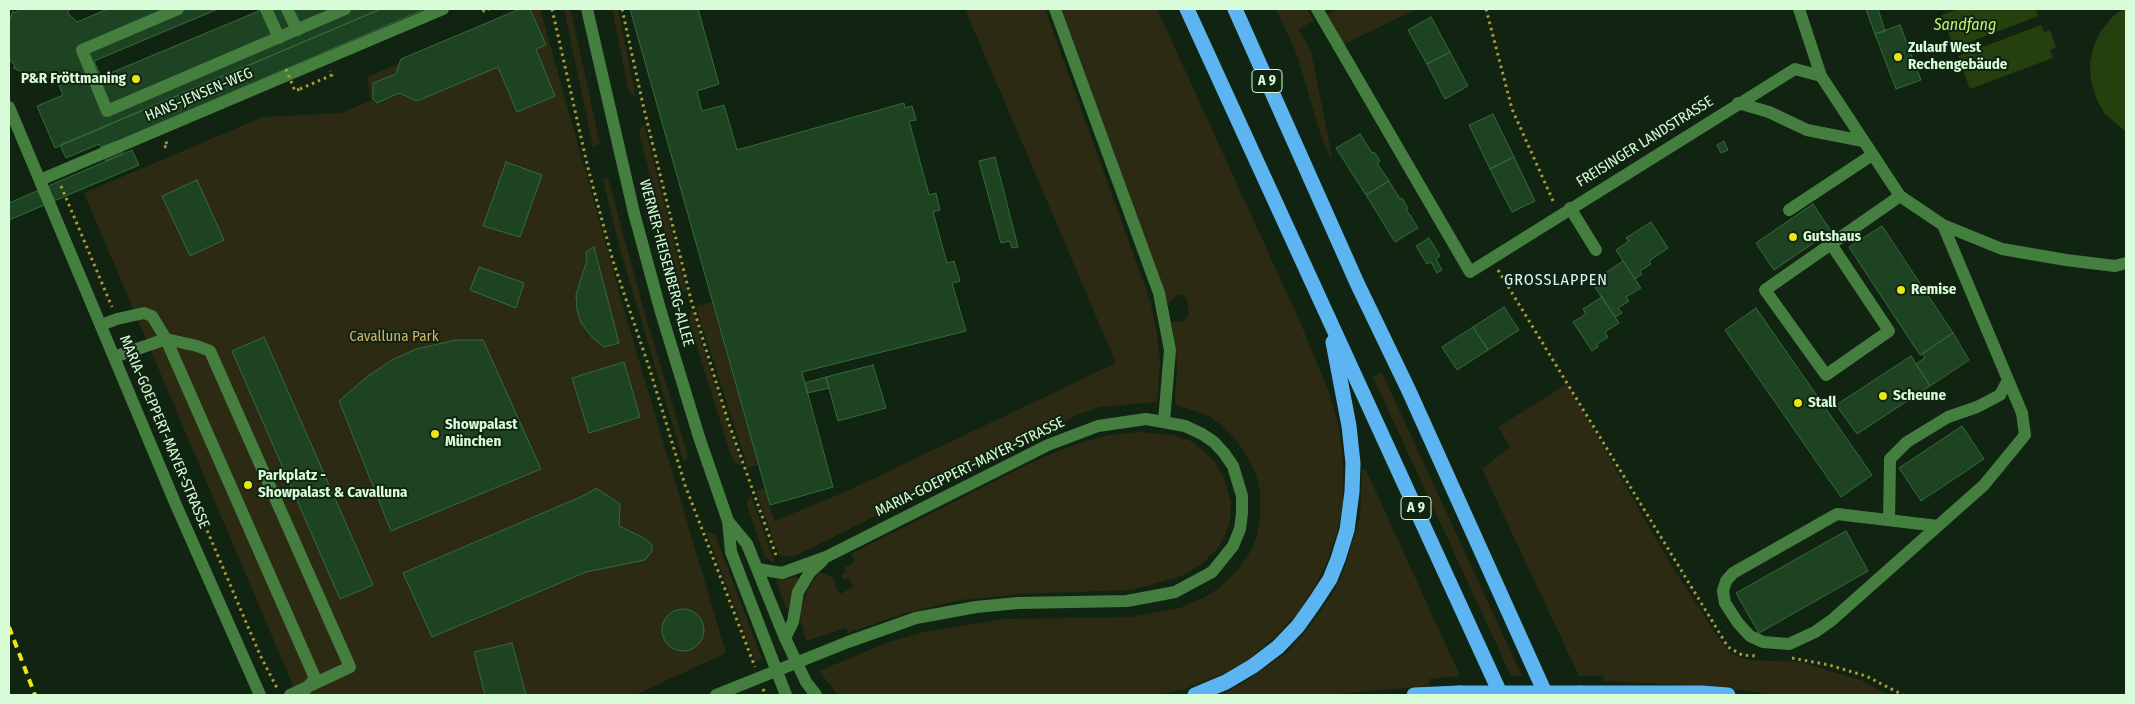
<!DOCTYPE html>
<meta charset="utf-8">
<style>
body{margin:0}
#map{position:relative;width:2135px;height:704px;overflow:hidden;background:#112412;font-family:"Fira Sans Condensed",sans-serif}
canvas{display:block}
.frame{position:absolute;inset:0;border:10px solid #d7fcd7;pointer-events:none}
</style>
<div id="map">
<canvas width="2135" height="704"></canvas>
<div class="frame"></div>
</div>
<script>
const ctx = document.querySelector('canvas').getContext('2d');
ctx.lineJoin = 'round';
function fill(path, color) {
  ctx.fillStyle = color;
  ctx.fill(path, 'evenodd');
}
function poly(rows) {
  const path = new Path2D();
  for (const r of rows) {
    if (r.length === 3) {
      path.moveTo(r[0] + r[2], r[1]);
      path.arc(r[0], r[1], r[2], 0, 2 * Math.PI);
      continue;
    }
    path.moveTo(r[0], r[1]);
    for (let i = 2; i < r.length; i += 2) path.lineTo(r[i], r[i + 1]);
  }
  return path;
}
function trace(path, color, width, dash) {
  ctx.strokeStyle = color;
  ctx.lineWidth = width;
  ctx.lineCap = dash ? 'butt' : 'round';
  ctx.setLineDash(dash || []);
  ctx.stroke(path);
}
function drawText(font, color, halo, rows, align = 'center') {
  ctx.font = font + ' "Fira Sans Condensed",sans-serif';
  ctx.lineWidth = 4;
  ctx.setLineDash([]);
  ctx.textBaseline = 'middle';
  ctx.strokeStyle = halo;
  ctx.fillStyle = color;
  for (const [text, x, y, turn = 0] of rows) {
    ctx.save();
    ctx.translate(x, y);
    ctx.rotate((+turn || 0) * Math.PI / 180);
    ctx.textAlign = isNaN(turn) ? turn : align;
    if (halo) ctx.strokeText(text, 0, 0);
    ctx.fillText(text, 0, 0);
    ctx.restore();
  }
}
const green = poly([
 [528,9,540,9,627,320,726,653,635,695,297,695,84,193,263,117,342,113,371,100,367,77],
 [564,9,571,9,571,11,600,144,593,147],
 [612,9,618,9,636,98,630,93,628,87],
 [965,9,1045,9,1150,300,1157,333,1160,361,1157,402,1101,407,1079,414,797,555,790,557,779,555,756,491,765,488,774,521,843,493,1116,363],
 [1062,9,1157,9,1300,322,1329,392,1339,427,1343,462,1343,503,1337,533,1326,565,1313,590,1296,615,1274,638,1249,659,1223,674,1185,689,1158,695,838,695,819,671,889,642,924,632,1004,619,1131,617,1180,608,1203,598,1219,588,1235,573,1248,556,1257,537,1260,514,1260,492,1256,474,1247,456,1236,440,1221,425,1207,415,1177,405,1175,401,1177,367,1176,349,1172,322,1182,322,1186,318,1189,314,1187,300,1184,295,1179,294,1166,305,1146,242],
 [1276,9,1307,9,1314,21,1298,29,1311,51,1332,156,1330,157,1323,142,1296,52],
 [1338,9,1416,9,1343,45,1326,15],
 [644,124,687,293,680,288,677,282,640,136,640,130],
 [608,178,643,307,688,456,684,463,620,249,603,180],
 [712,302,758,465,748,468,696,307],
 [692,309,715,386,742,467,734,462,731,456,690,324,689,319],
 [1382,373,1522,676,1511,676,1373,377],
 [1567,384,1668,560,1715,633,1730,653,1749,660,1801,662,1863,681,1889,695,1779,695,1704,686,1604,681,1603,676,1579,676,1482,469,1510,447,1498,427],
 [1137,432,1172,435,1191,441,1204,451,1215,462,1223,475,1231,503,1230,518,1226,534,1217,549,1202,564,1182,576,1132,590,1019,594,960,600,906,613,848,633,846,628,806,641,800,620,801,609,807,590,819,572,834,578,835,586,840,594,853,587,849,578,844,580,841,574,846,572,844,568,855,562,851,554,1026,465,1051,454,1080,443,1109,435],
 [1362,469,1366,470,1460,676,1429,679,1429,686,1325,695,1220,695,1243,683,1285,654,1303,635,1333,593,1344,570,1360,517],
 [751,496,775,564,765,557,763,551,748,508,747,503],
 [706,531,715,534,762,659,755,661],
 [797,577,799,579,789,608,786,609,776,580]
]);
const water = poly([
 [1958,9,2035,9,2038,16,1954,48,1942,15],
 [2123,9,2126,9,2126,132,2105,114,2097,100,2091,81,2090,64,2093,48,2100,32,2113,16],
 [2041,25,2044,32,2050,30,2056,47,2050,50,2053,58,1970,89,1958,56]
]);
const building = poly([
 [19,9,66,9,70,10,67,12,77,22,108,9,218,9,94,61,101,77,259,11,258,9,381,9,55,148,37,106,63,95,55,75,41,80,42,77,26,77,27,74,13,68,15,66,9,59,9,22,13,11,15,13,19,9],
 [381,9,425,9,118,141,101,147,99,144,66,158,60,145,381,9],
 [520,9,530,9,546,45,536,49,555,96,517,112,498,67,417,101,399,93,377,103,373,99,373,83,396,74,401,59,520,9],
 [630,9,698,9,719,84,697,91,702,111,724,105,737,150,904,103,905,108,912,106,916,120,909,121,929,195,936,193,940,210,933,212,947,263,954,261,960,281,952,283,966,331,802,372,833,487,770,505,630,9],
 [1866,9,1878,9,1885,31,1875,34,1866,9],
 [1431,17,1450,52,1427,64,1408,30,1431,17],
 [1900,25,1921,80,1896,89,1875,34,1900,25],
 [1450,52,1468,86,1445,99,1427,64,1450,52],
 [1493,114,1514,157,1490,169,1469,125,1493,114],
 [1360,134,1372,153,1374,152,1380,161,1377,163,1389,181,1366,195,1336,148,1360,134],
 [118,141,123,154,106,161,101,147,118,141],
 [1724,141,1728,150,1721,153,1717,145,1724,141],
 [132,150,139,165,9,220,9,203,132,150],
 [995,157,1018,247,1012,248,1010,241,1001,243,979,161,995,157],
 [1514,157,1535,201,1512,212,1490,169,1514,157],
 [506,162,542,175,520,237,483,226,506,162],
 [197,180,224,240,190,256,162,196,197,180],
 [1389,181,1400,199,1402,198,1406,205,1408,208,1406,209,1418,228,1395,242,1366,195,1389,181],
 [1813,204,1831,231,1774,270,1756,243,1813,204],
 [1651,222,1668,248,1649,261,1651,264,1640,271,1642,274,1635,279,1616,250,1629,241,1626,238,1651,222],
 [1882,226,1953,333,1920,355,1849,247,1882,226],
 [1429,238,1440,256,1436,259,1442,270,1437,273,1431,262,1427,264,1416,246,1429,238],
 [594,247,619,343,604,347,592,337,581,323,577,310,576,295,587,260,586,252,594,247],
 [1623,261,1641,288,1626,297,1629,301,1618,308,1622,313,1615,317,1594,286,1607,277,1604,274,1623,261],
 [479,267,524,283,516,308,470,290,479,267],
 [1602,297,1619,323,1605,332,1608,337,1597,344,1598,347,1592,351,1573,322,1586,314,1583,309,1602,297],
 [1504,307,1519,330,1488,350,1473,327,1504,307],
 [1756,308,1872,475,1841,497,1725,330,1756,308],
 [1473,327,1488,350,1457,370,1442,347,1473,327],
 [1953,333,1969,360,1930,386,1916,364,1925,358,1922,354,1953,333],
 [264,337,373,585,340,599,232,351,264,337],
 [456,340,483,340,541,469,391,531,339,401,368,376,392,360,416,349,456,340],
 [1911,356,1930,386,1857,434,1836,405,1911,356],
 [624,362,640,417,589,433,572,378,624,362],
 [873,365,886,408,838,421,826,377,873,365],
 [826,377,829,388,807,393,805,383,826,377],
 [1962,426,1984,459,1921,501,1899,468,1962,426],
 [596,488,620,504,619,526,644,538,652,545,652,551,645,560,586,572,432,637,403,573,585,495,596,488],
 [1846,531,1868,571,1759,633,1736,593,1846,531],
 [683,630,21],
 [512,643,526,695,485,695,474,652,512,643]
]);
const path = poly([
 [483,9,484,11,489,9],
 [552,9,588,168,613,261,650,370,685,485,755,667],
 [622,9,644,109,691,300,728,421,777,558],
 [1486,9,1512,109,1554,203],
 [300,89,332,75,330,71],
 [156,115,154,110,165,106,167,111,165,111],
 [164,147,168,146,165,140],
 [61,186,112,307],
 [1498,270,1728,647,1742,655,1758,656],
 [136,363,260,655,278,690],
 [1792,658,1829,665,1866,676,1903,695],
 [763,689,766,695]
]);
const minor = poly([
 [178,9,82,50,107,111,345,9],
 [266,9,279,38],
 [287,9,297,30],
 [587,9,634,213,660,309,699,437,728,521,731,552,786,695],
 [1055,9,1159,293,1170,350,1164,421],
 [1317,9,1470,272,1795,69,1821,76],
 [1799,9,1821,76,1900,196,1943,225,2002,249,2066,260,2115,266,2126,263],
 [1738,103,1769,112,1807,130,1863,141],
 [9,107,176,505,260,695],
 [40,180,443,9],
 [1570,208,1596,250],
 [1789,210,1872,155],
 [1831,244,1765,290,1826,375,1889,331,1831,244,1900,196],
 [101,325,117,319,144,313,152,316,166,339,315,678,306,689],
 [114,357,166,339,197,346,210,351,350,667,290,695],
 [1889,520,1890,459,1907,442,1948,417,1977,407,2000,395,2008,380],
 [728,521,747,544,785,638,806,682,816,695],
 [1938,526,1837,514,1733,573,1726,581,1723,591,1725,603,1738,623,1750,636,1763,642,1789,644,1815,632,1832,620,1984,485,2025,435,2022,413,1943,225],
 [758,569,782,573,826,557,1048,445,1098,426,1146,419,1185,426,1202,434,1214,442,1224,453,1233,466,1242,496,1242,513,1240,529,1233,546,1212,572,1175,592,1127,601,1018,603,976,607,916,618,848,642],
 [785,638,793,622,798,592,810,572,822,561]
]);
const highway = poly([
 [1187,9,1501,695],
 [1235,9,1357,283,1409,391,1546,695],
 [1581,693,1701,693,1728,695],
 [1195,695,1226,682,1253,666,1278,647,1298,626,1315,602,1330,579,1338,559,1347,530,1352,492,1353,463,1349,426,1333,342],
 [1414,695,1459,693]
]);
const rail = poly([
 [9,627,35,695]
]);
const pathBridge = poly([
 [286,69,295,91,300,89]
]);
const minorBridge = poly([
 [716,695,848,642]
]);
const highwayBridge = poly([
 [1459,693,1581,693]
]);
const markers = [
 [1898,57,5,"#eae814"],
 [136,79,5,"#eae814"],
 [1793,237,5,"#eae814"],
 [1901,290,5,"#eae814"],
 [1883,396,5,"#eae814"],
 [1798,403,5,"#eae814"],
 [435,434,5,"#eae814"],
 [248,485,5,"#eae814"]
];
const shields = [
 [1267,81,30],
 [1416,508,30]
];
const shieldNames = [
 ["A 9",1267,81],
 ["A 9",1416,508]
];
const poiNames = [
 ["Zulauf West",1908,48],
 ["Rechengebäude",1908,65],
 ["P&R Fröttmaning",126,79,"right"],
 ["Gutshaus",1803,237],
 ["Remise",1911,290],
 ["Scheune",1893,396],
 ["Stall",1808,403],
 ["Showpalast",445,425],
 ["München",445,442],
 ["Parkplatz -",258,476],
 ["Showpalast & Cavalluna",258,493]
];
const streetNames = [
 ["HANS-JENSEN-WEG",199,95,-23],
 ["FREISINGER LANDSTRASSE",1645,142,-32],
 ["WERNER-HEISENBERG-ALLEE",666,263,75],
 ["MARIA-GOEPPERT-MAYER-STRASSE",164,432,67],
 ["MARIA-GOEPPERT-MAYER-STRASSE",970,467,-26]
];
const parkNames = [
 ["Cavalluna Park",394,337]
];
const waterNames = [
 ["Sandfang",1965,26]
];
const neighbourhoodNames = [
 ["GROSSLAPPEN",1556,281]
];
fill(green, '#2d2a14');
fill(water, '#253f0e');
fill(building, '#1e4322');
trace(building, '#326d38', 1);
trace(path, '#ad993a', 3, [2.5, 4]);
trace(minor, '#447f40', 12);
trace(highway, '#5cb4f1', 15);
trace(rail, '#eae814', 4, [8, 6]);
trace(pathBridge, '#ad993a', 3, [2.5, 4]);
trace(minorBridge, '#447f40', 12);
trace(highwayBridge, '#5cb4f1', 15);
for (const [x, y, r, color] of markers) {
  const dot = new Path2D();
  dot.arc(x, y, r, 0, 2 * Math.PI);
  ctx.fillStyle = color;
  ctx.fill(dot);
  trace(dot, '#112412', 2);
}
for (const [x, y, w] of shields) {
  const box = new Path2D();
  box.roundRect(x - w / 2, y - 11.5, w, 23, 4);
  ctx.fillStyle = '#112412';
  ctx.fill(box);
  trace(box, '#d7fcd7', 1);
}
drawText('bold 14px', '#d7fcd7', null, shieldNames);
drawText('bold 15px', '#d7fcd7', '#112412', poiNames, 'left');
drawText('15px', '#d7fcd7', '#112412', streetNames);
drawText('15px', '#d6ae69', '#112412', parkNames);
drawText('italic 16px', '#c4f36e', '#112412', waterNames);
ctx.letterSpacing = '1px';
drawText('16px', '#d9f3fc', '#112412', neighbourhoodNames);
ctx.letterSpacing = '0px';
</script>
